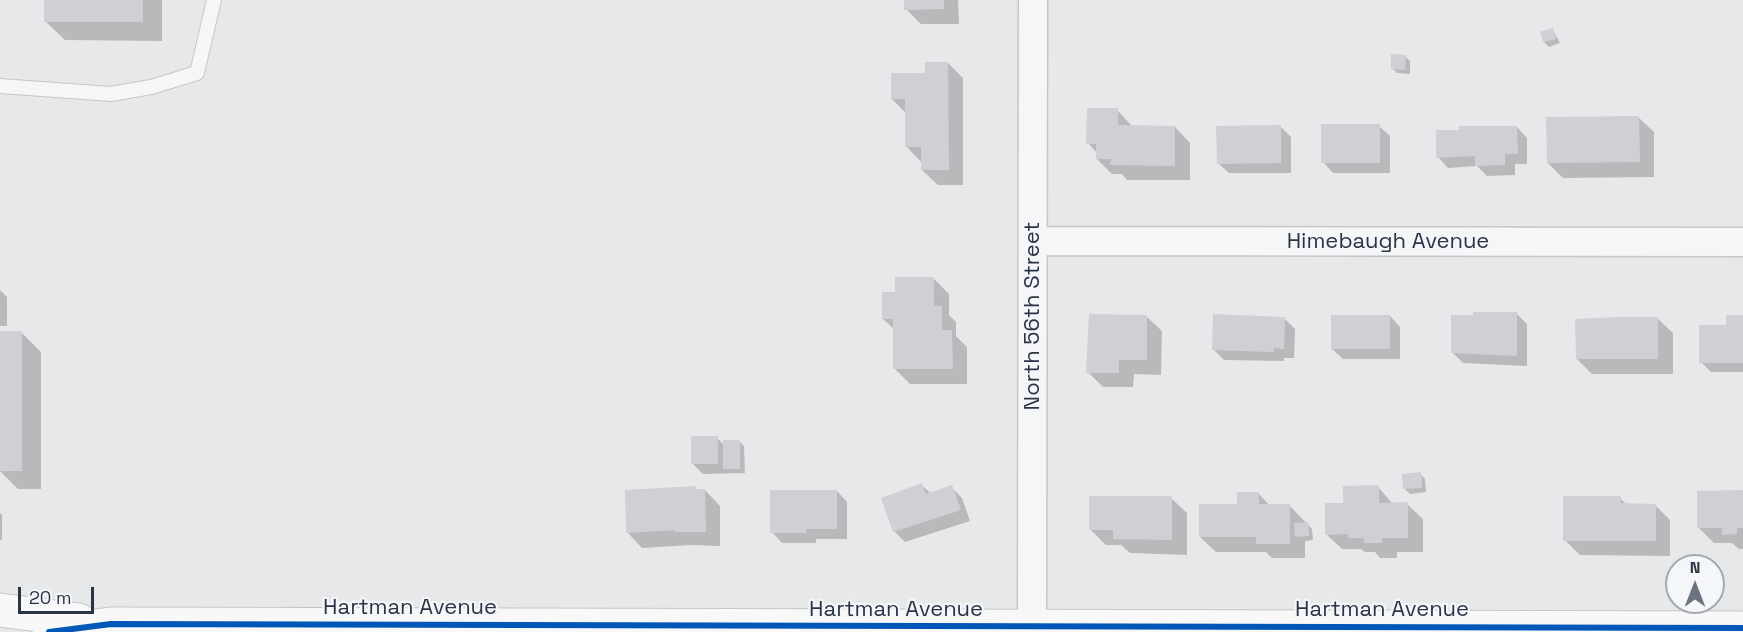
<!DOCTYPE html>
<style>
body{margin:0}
#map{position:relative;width:1743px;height:632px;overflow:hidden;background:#e6e8ea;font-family:"Space Grotesk",sans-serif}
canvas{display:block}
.north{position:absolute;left:1665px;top:554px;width:60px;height:60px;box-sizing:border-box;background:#f4f6f9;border:2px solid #a4a8b1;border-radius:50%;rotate:0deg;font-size:16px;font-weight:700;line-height:24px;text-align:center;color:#2b3445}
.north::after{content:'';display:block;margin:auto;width:21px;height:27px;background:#6c737f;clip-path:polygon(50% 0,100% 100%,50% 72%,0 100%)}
.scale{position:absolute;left:18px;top:587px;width:76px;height:27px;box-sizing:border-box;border:3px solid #2b3445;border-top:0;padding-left:8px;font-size:18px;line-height:21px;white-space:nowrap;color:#2b3445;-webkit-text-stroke:4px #f4f6f9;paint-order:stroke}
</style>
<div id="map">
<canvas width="1743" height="632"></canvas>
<div class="north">N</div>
<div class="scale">20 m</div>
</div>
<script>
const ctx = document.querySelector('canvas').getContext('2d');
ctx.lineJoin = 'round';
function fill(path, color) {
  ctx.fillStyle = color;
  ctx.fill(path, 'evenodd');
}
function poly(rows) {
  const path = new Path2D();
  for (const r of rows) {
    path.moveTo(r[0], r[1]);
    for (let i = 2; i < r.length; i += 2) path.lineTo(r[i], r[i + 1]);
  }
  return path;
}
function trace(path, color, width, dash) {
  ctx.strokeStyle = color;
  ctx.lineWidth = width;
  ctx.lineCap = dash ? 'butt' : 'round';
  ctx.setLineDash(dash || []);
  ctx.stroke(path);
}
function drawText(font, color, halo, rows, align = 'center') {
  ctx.font = font + ' "Space Grotesk",sans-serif';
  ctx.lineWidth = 4.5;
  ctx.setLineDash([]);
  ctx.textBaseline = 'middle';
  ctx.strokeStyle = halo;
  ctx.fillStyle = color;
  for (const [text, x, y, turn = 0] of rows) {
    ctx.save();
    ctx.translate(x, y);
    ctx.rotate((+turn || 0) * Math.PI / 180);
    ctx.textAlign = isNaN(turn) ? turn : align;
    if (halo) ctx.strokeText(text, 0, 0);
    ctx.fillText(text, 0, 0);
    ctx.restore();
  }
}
const shadow = poly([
 [45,0,162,0,162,41,65,40,45,21],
 [905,0,958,0,959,24,921,24,906,9],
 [1553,30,1560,43,1549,47,1544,42],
 [1405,56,1410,61,1410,74,1397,73,1392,68],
 [948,63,963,78,963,185,938,185,922,170,922,163,907,147,907,114,892,99,926,74],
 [1117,110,1133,127,1175,127,1190,143,1190,180,1127,180,1122,174,1112,174,1097,159,1097,153,1088,143],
 [1638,117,1654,132,1654,177,1563,178,1548,163],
 [1280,126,1291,137,1291,173,1229,173,1218,163],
 [1379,126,1390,136,1390,173,1333,173,1323,162],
 [1517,127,1527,138,1527,164,1515,164,1515,175,1487,176,1477,166,1448,168,1438,157],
 [934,279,949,294,949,315,956,322,956,336,967,347,967,384,910,384,895,369,895,330,883,319,897,294],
 [0,290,7,297,7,326,0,326],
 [1517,314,1527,324,1527,366,1463,363,1452,352],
 [1146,316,1162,331,1161,375,1134,374,1133,387,1103,387,1088,372],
 [1390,316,1400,327,1400,359,1343,359,1332,349],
 [1743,316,1743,372,1711,372,1701,362,1728,327],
 [1284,318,1295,329,1294,358,1284,358,1284,361,1224,360,1214,350],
 [1657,318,1673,333,1673,374,1592,374,1577,359],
 [0,333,22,333,41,352,41,489,18,489,0,471],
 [717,438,724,445,739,441,744,446,745,473,703,474,693,464],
 [1420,474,1425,479,1426,492,1410,494,1405,489],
 [922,485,931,494,951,487,962,498,970,521,905,542,894,531],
 [1378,487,1393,504,1407,504,1423,519,1423,552,1397,552,1397,558,1380,558,1375,552,1365,552,1361,549,1342,549,1326,534,1345,504],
 [705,490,720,506,720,546,690,545,642,548,627,532],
 [837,491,847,502,847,539,816,539,816,543,782,543,772,532],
 [1743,492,1743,549,1739,549,1732,543,1714,543,1699,528],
 [1258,493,1270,506,1290,506,1312,529,1313,540,1305,541,1305,558,1272,558,1266,552,1216,552,1200,537],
 [1171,498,1187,513,1187,555,1130,553,1121,545,1106,545,1091,530],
 [1620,498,1627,505,1655,505,1670,520,1670,556,1580,555,1565,540],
 [0,513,2,515,2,540,0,540]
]);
const building = poly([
 [44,0,143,0,143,22,44,22],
 [904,0,944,0,944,9,904,10],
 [1553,28,1556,39,1543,42,1540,32],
 [1391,54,1406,55,1405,70,1391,69],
 [925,62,948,62,949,170,921,170,921,147,905,147,905,99,891,99,891,73,925,73],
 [1087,108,1118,108,1118,125,1175,126,1175,166,1110,165,1111,159,1096,159,1096,144,1086,144],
 [1639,116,1640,162,1547,163,1546,117],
 [1321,124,1380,124,1380,163,1321,163],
 [1281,125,1281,163,1217,164,1216,126],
 [1459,126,1517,126,1518,154,1505,154,1505,165,1475,166,1475,156,1436,158,1436,130,1459,130],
 [895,277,934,277,934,306,942,306,942,330,952,330,953,369,893,369,893,319,882,319,882,292,895,292],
 [1473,312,1517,312,1517,356,1451,353,1451,315,1473,315],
 [1089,314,1147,315,1147,360,1119,360,1119,373,1086,373],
 [1213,314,1285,317,1284,349,1274,348,1274,352,1212,350],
 [1331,315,1390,315,1390,349,1331,349],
 [1726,315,1743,315,1743,363,1699,363,1699,325,1726,325],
 [1617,317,1658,317,1658,359,1576,359,1575,319],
 [0,331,22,331,22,471,0,471],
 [691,436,718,436,718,464,691,464],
 [723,440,740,440,740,469,723,469],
 [1421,472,1422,488,1403,489,1402,474],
 [922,483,926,494,952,485,961,510,893,532,881,498],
 [1379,485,1379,503,1408,502,1408,538,1382,538,1382,543,1364,543,1364,538,1348,538,1348,534,1325,535,1325,503,1343,503,1343,486],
 [696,486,696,489,705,489,706,532,675,532,675,530,626,533,625,490],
 [770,490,837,490,837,529,806,529,806,533,770,533],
 [1743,490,1743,528,1737,528,1737,534,1722,535,1722,528,1697,528,1697,491],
 [1237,492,1259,492,1259,504,1290,504,1290,544,1256,544,1256,537,1199,537,1199,504,1237,504],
 [1089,496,1172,496,1172,540,1113,539,1113,530,1089,530],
 [1563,496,1621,496,1621,503,1656,504,1656,541,1563,541],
 [1308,522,1309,536,1295,537,1294,523]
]);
const lane = poly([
 [0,86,111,94,151,87,197,73,214,0]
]);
const street = poly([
 [1033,241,1743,242],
 [1032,632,1033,0]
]);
const secondary = poly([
 [0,610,79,620],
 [49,632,111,624,1743,628]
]);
const cycleway = poly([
 [49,632,111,624,1743,628]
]);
const streetNames = [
 ["Himebaugh Avenue",1388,242],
 ["North 56th Street",1033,316,-90],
 ["Hartman Avenue",410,608],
 ["Hartman Avenue",896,610],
 ["Hartman Avenue",1382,610]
];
fill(shadow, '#0003');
fill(building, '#ced0d3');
trace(lane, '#c4c6c8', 16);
trace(street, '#c4c6c8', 31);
trace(secondary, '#c4c6c8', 35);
trace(lane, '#f5f6f7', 14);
trace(street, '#f5f6f7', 28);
trace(secondary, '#f8f8f8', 33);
trace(cycleway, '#0057b8', 6);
drawText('22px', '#2b3445', '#f4f6f9', streetNames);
</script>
